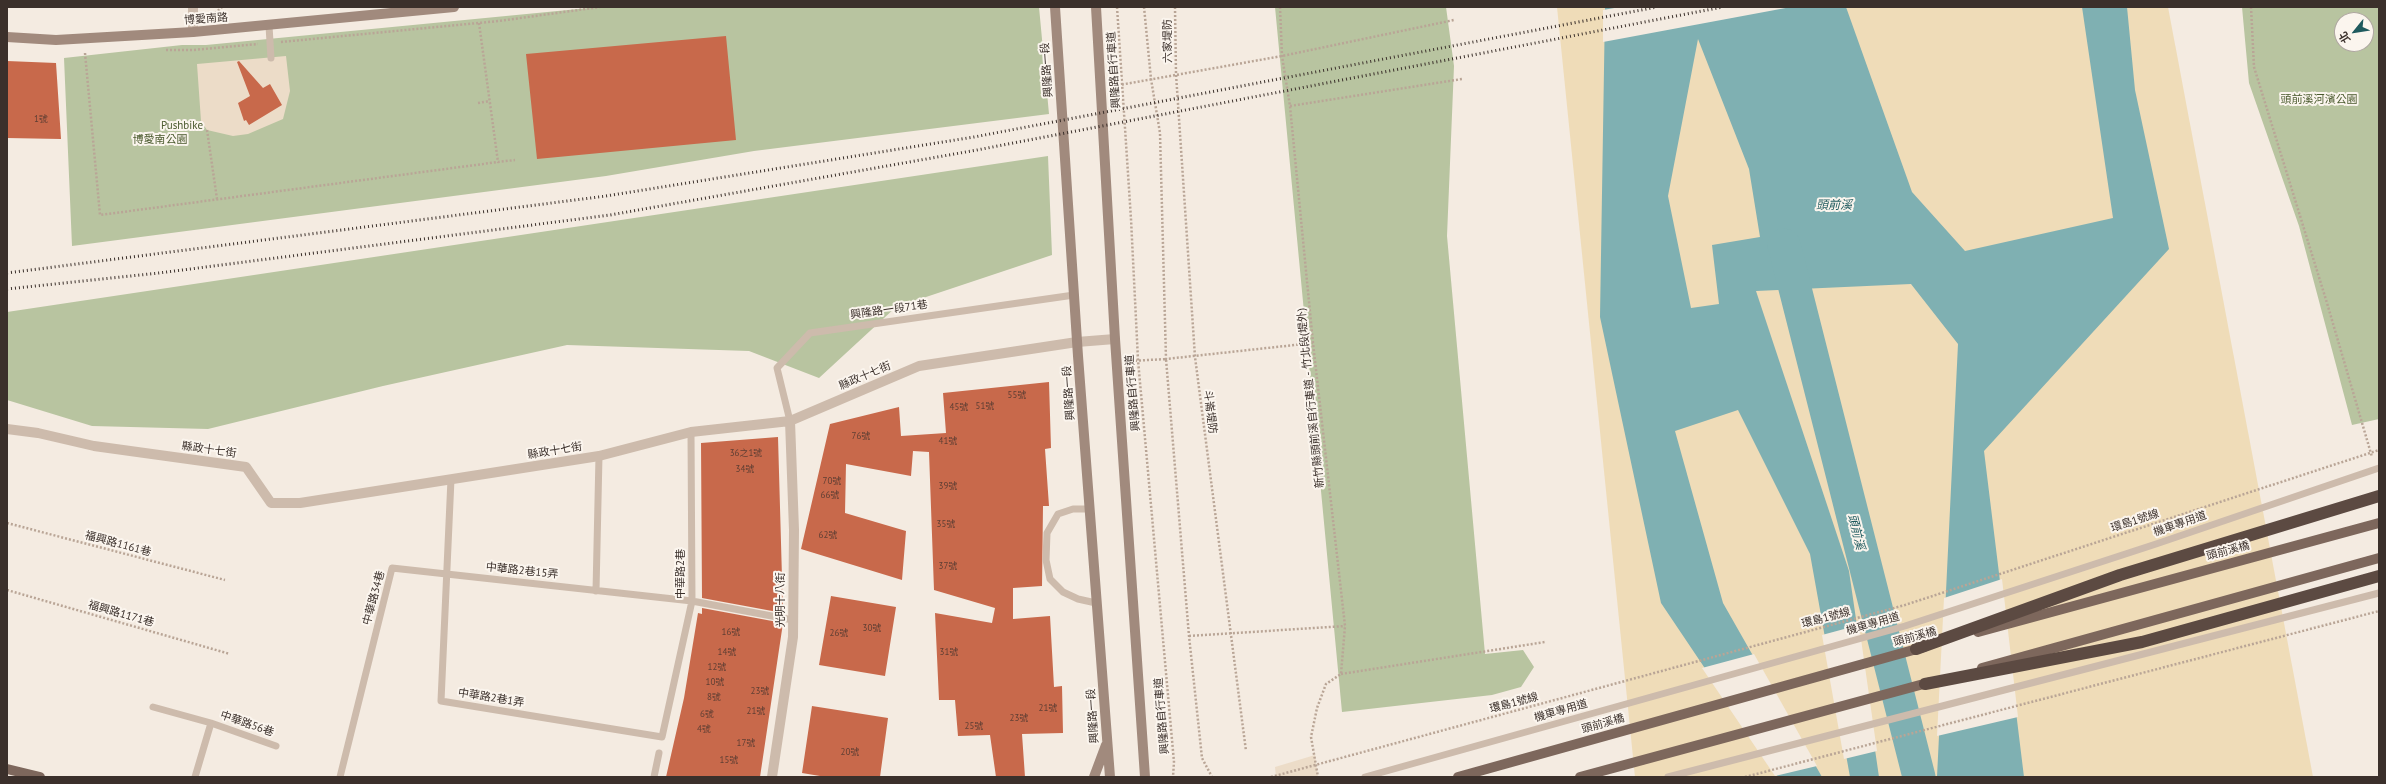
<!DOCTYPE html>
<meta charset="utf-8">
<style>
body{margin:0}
#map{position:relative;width:2386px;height:784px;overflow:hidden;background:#f4ebe1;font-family:"PT Sans","Noto Sans TC",sans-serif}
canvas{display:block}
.frame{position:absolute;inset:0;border:8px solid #3b302b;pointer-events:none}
.north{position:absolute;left:2334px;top:12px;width:40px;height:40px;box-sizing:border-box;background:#fbf5ee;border:1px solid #aea6a0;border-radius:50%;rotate:240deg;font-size:11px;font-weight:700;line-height:16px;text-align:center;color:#3b302b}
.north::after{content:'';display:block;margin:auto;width:14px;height:18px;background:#1f5a5e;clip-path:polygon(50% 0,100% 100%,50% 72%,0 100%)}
</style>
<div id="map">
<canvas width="2386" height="784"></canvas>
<div class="frame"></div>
<div class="north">北</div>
</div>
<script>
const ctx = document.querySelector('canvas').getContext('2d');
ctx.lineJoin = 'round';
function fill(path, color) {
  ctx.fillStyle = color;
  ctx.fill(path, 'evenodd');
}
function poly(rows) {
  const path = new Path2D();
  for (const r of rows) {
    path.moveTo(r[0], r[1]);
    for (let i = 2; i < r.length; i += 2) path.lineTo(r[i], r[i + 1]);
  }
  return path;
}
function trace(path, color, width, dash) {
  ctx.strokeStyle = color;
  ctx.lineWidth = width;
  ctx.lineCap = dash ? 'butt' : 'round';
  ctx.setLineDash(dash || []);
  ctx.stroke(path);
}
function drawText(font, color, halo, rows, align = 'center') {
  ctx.font = font + ' "PT Sans","Noto Sans TC",sans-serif';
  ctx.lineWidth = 4;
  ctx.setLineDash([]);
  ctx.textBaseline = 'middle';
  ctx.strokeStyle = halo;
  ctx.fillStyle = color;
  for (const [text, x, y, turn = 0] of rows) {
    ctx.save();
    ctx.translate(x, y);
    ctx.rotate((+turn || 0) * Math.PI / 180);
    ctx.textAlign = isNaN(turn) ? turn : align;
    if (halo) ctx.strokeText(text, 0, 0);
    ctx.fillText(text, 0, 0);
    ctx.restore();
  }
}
const green = poly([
 [599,7,1039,7,1049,114,754,151,606,176,72,246,64,58,182,45,206,45],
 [1275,7,1446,7,1454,66,1447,236,1485,654,1523,650,1534,667,1521,687,1492,695,1342,712],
 [2242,7,2379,7,2379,419,2352,425,2299,226,2249,83],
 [2342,20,2366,20,2366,44,2342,44],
 [1048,156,1052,255,896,307,819,378,749,351,567,345,383,386,208,429,92,426,7,400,7,312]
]);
const sand = poly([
 [1557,7,2168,7,2313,777,1635,777]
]);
const plaza = poly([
 [286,56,290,91,283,119,248,134,233,136,207,130,201,121,197,64],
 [1315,755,1318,777,1276,777,1275,767]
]);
const water = poly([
 [1605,7,1846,7,1912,192,1965,251,2113,218,2082,7,2127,7,2135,90,2169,249,1984,451,2024,777,1937,777,1958,344,1911,284,1756,291,1849,571,1879,777,1850,777,1810,554,1738,410,1675,431,1723,603,1822,777,1778,777,1661,603,1600,317],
 [1698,39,1749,169,1760,237,1712,245,1719,304,1691,308,1668,196]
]);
const pier = poly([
 [1620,7,1791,7,1603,42,1603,10],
 [2002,579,2018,717,1937,736,1944,598],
 [1859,625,1877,751,1844,759,1822,635],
 [1754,654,1817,766,1775,776,1702,668]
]);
const river = poly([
 [1784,245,1919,777]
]);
const building = poly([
 [726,36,736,140,537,159,526,54],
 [7,61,56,63,61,139,7,138],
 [239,61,263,88,270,84,282,105,249,125,246,120,244,121,238,103,250,96,237,62],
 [1049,382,1051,448,1045,449,1049,506,1043,506,1042,586,1013,588,1013,619,1050,616,1054,687,1062,686,1063,733,1022,734,1025,777,996,777,990,735,958,736,955,700,939,700,935,613,992,623,995,608,934,590,929,452,913,451,911,476,846,464,845,513,906,531,902,580,801,549,830,424,899,407,901,436,946,433,943,393],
 [778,437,783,613,702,598,701,443],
 [831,596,896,607,885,676,819,665],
 [702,608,783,623,760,777,666,777,684,698,698,613,702,614],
 [812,706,888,718,880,777,826,777,802,773]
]);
const path = poly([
 [1117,7,1131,219,1138,360,1174,762,1173,777],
 [1144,7,1151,79,1160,133,1166,359,1313,343],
 [1175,7,1176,74,1195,357,1246,751],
 [1280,7,1282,56,1290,106,1313,343,1345,626,1341,674,1326,684,1317,708,1311,737,1318,777],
 [2251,7,2254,67,2327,303,2372,457],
 [212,16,222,7],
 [479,23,498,162,515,160],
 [281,42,499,21,600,7],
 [166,50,193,50,258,44],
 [85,53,100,215,498,162],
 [1114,86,1282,56,1454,20],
 [478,103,490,101],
 [1290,106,1462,79],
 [207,130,217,199],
 [1131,361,1166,359,1189,636,1202,758,1212,777],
 [7,523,225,580],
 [7,590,230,654],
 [1189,636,1345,626],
 [1341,674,1545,642],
 [1745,777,2379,611]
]);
const lane = poly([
 [269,26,271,58],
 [790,421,777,368,810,333,1074,295],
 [451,479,441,701,662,737,692,601,691,432],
 [1089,509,1073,509,1058,514,1047,533,1046,560,1050,579,1063,592,1078,599,1096,603],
 [596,591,599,456],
 [153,707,211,723],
 [195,777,211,723,276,746],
 [340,777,392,568,692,601,793,620],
 [654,777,659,753],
 [1668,777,2379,593]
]);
const street = poly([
 [193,32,193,7],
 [7,429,38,433,94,446,246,467,271,503,300,503,599,456,691,432,790,421,919,366,1077,342,1115,339],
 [772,777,793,637,794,530,790,421]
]);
const secondary = poly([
 [1055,7,1078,356,1110,777],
 [1096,7,1115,339,1145,777],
 [7,37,56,40,193,32,454,7],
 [1094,777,1106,745]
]);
const primary = poly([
 [1978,632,2379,523],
 [1982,668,2379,558],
 [7,769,40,777],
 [1458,777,1924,647],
 [1580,777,1931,682]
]);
const highway = poly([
 [1916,649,2120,575,2379,496],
 [1925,684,2142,642,2379,576]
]);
const rail = poly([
 [7,273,606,196,974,137,1657,7],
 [7,289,159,273,610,215,977,150,1723,7]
]);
const pathBridge = poly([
 [1271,777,1905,605,2379,450]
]);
const laneBridge = poly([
 [1365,777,1905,626,2156,544,2379,468]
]);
const numberNames = [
 ["1號",41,119],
 ["55號",1017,395],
 ["51號",985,406],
 ["45號",959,407],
 ["76號",861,436],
 ["41號",948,441],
 ["36之1號",746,453],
 ["34號",745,469],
 ["70號",832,481],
 ["39號",948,486],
 ["66號",830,495],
 ["35號",946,524],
 ["62號",828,535],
 ["37號",948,566],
 ["30號",872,628],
 ["16號",731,632],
 ["26號",839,633],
 ["14號",727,652],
 ["31號",949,652],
 ["12號",717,667],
 ["10號",715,682],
 ["23號",760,691],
 ["8號",714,697],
 ["21號",1048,708],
 ["21號",756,711],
 ["6號",707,714],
 ["23號",1019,718],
 ["25號",974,726],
 ["4號",704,729],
 ["17號",746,743],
 ["20號",850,752],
 ["15號",729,760]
];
const streetNames = [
 ["博愛南路",206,19,-4],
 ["六家堤防",1168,41,-91],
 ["興隆路一段",1047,70,-94],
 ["興隆路自行車道",1114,70,-94],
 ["興隆路一段71巷",889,310,-8],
 ["縣政十七街",865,376,-23],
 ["興隆路一段",1069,393,-94],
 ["興隆路自行車道",1133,393,-95],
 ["新竹縣頭前溪自行車道 - 竹北段(堤外)",1311,398,-96],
 ["斗崙堤防",1210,412,83],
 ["縣政十七街",209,450,8],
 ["縣政十七街",555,451,-9],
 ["環島1號線",2135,521,-18],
 ["機車專用道",2180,524,-19],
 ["福興路1161巷",118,544,15],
 ["頭前溪橋",2228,551,-15],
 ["中華路2巷15弄",522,571,6],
 ["中華路2巷",681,574,-90],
 ["中華路34巷",374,598,-75],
 ["光明十八街",781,600,-90],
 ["福興路1171巷",121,614,16],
 ["環島1號線",1826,618,-15],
 ["機車專用道",1873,624,-16],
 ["頭前溪橋",1915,637,-15],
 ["中華路2巷1弄",491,698,9],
 ["環島1號線",1514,703,-15],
 ["機車專用道",1561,711,-16],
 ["興隆路一段",1093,716,-94],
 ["興隆路自行車道",1162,716,-95],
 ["中華路56巷",247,724,19],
 ["頭前溪橋",1603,724,-16]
];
const parkNames = [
 ["頭前溪河濱公園",2319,100],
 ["Pushbike",182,126],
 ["博愛南公園",160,140]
];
const waterNames = [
 ["頭前溪",1834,206],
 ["頭前溪",1856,532,76]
];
fill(green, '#b8c4a0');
fill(sand, '#efdcb8');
fill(plaza, '#ecdcc8');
fill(water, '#7fb0b2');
fill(pier, '#f4ebe1');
trace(river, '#7fb0b2', 33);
fill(building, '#c8694b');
trace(path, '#b9a596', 2.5, [2, 2]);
trace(lane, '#cdbbac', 7);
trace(street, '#cdbbac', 10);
trace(secondary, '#a18a7d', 10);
trace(primary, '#7d675c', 10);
trace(highway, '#5c4a42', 12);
trace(rail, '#3b302b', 3, [1, 3]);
trace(pathBridge, '#b9a596', 2.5, [2, 2]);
trace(laneBridge, '#cdbbac', 7);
drawText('9px', '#5e3e33', null, numberNames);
drawText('11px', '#3b302b', '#fbf5ee', streetNames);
drawText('11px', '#4a5a2e', '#fbf5ee', parkNames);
drawText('italic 12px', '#1f5a5e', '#fbf5ee', waterNames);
</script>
